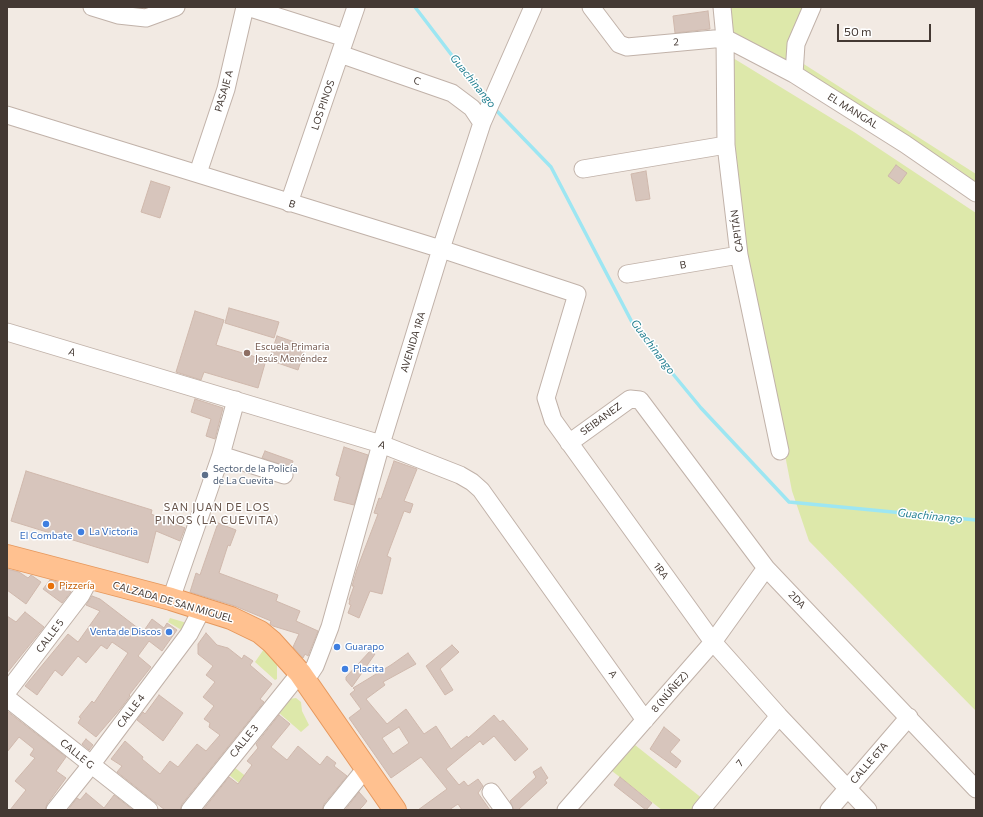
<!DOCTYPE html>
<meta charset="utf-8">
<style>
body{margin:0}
#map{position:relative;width:983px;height:817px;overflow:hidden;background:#f2eae3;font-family:Commissioner,sans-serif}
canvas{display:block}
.frame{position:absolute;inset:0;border:8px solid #443933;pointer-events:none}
.scale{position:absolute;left:837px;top:24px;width:94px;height:18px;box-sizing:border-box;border:2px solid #443933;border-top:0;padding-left:5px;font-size:12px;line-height:14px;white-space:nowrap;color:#443933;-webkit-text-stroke:3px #fff;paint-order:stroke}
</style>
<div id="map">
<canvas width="983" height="817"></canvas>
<div class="frame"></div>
<div class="scale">50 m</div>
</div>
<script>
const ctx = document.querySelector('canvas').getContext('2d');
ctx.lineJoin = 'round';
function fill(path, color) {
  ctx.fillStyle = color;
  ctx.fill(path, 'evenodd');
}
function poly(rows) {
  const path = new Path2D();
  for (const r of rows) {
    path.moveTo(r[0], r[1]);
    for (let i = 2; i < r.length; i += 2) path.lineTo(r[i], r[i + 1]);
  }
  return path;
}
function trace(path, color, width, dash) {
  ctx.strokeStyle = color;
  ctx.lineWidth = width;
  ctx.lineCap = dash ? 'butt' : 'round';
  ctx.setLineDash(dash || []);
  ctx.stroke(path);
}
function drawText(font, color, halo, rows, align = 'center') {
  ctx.font = font + ' Commissioner,sans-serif';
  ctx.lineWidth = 3;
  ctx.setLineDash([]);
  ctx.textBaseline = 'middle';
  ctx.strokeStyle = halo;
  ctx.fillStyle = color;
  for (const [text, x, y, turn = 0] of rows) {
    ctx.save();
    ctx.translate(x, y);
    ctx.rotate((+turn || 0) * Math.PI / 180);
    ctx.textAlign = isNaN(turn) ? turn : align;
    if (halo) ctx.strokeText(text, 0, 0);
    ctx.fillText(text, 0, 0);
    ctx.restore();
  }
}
const green = poly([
 [731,7,819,7,799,61,976,174,976,183,954,166,733,33],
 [733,58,854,132,976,213,976,711,809,541,792,491,750,275,732,119],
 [170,618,187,623,185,632,168,622],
 [264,649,273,659,277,665,277,679,275,680,255,662],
 [296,698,301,702,302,711,309,725,301,732,278,712,289,699],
 [635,745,703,799,695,810,662,810,612,771],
 [234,767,257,785,251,793,228,774]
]);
const stream = poly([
 [415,7,486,100],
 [493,107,551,167,635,328,701,408,789,502,976,520]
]);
const building = poly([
 [708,11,710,29,675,33,673,16,708,11],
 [896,165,907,173,899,184,888,176,896,165],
 [646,171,650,199,636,201,631,174,646,171],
 [151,181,170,187,160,218,141,212,151,181],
 [229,308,279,322,274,338,225,323,229,308],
 [195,311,224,320,216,345,266,360,258,388,204,372,201,380,176,372,195,311],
 [277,336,306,346,298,370,269,360,277,336],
 [195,399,223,408,215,439,206,436,211,419,191,412,195,399],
 [344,447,368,455,354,505,334,500,340,477,336,475,344,447],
 [265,451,293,461,291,468,262,458,265,451],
 [394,461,417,469,404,501,413,504,410,513,404,511,387,556,391,558,382,594,370,591,359,618,348,613,351,605,349,604,350,600,349,600,354,586,352,586,357,569,378,514,374,513,379,498,381,499,394,461],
 [26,471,152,510,151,514,185,528,180,541,156,531,148,563,11,521,26,471],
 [218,523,236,530,230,546,228,545,219,573,278,595,276,601,300,611,296,621,318,631,308,656,305,654,303,658,293,647,299,634,273,626,270,624,271,621,235,606,190,592,196,573,200,575,218,523],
 [7,569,19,572,28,578,31,575,41,582,26,604,7,590,7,569],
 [50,580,57,582,71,592,62,603,43,589,50,580],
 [92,596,100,599,143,632,152,619,164,628,167,623,177,630,162,651,149,641,138,656,151,667,129,695,130,696,121,708,96,737,78,723,81,718,79,717,92,701,94,703,128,653,112,642,107,649,101,645,86,663,78,656,62,676,55,670,37,695,25,686,68,634,78,642,100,611,86,605,92,596],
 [25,612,44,627,7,673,7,616,16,622,25,612],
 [206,633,217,645,228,648,242,659,244,655,253,661,250,665,272,684,260,699,264,702,182,804,180,810,165,810,117,772,122,766,111,759,125,741,143,757,142,759,160,774,170,761,178,767,197,744,206,751,220,735,209,727,210,723,204,719,214,706,203,697,215,682,206,675,213,666,198,654,198,644,206,633],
 [452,645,459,652,440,669,453,690,445,695,426,666,452,645],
 [371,650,375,654,352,687,346,680,346,677,371,650],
 [408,653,416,664,383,682,385,685,366,699,387,724,406,709,424,734,436,726,451,749,467,736,468,738,494,715,500,722,503,720,528,749,515,761,494,736,483,745,480,741,446,769,459,785,464,781,468,786,478,779,483,786,478,793,490,810,462,810,458,804,449,810,418,810,447,789,421,757,391,778,349,718,361,709,350,694,355,690,353,688,391,665,408,653],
 [399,727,409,743,393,754,382,738,399,727],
 [159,695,183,713,163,741,137,720,143,712,145,714,159,695],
 [7,711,66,757,56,771,66,778,47,804,45,810,10,810,26,790,15,781,35,758,30,755,34,749,19,737,7,752,7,711],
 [279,715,290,724,271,747,287,760,298,746,320,765,327,756,336,763,334,766,347,776,324,804,322,810,203,810,229,777,238,784,252,765,247,761,258,748,256,744,279,715],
 [664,727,680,740,670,752,681,761,676,768,650,749,664,727],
 [86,739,93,745,89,750,82,744,86,739],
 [541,767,548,778,545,780,547,783,518,810,514,810,510,801,536,777,533,772,541,767],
 [620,777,652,803,646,810,614,785,620,777],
 [359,792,367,801,363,806,359,810,345,810,359,792],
 [86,793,104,808,114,795,133,810,68,810,77,798,80,800,86,793]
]);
const minor = poly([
 [92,7,118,15,146,18,176,7],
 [247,7,345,38],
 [591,7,619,44,627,47,725,38],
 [722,7,725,38,726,145,739,255,780,451],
 [725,38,794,74,905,144,976,193],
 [340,54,452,93,472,108,482,123],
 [794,74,796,44,812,7],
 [7,115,441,249,577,294,546,398,553,420,713,642,779,716,868,810],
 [583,169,726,145],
 [198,173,226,89,245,7],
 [289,203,356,7],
 [627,274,739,255],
 [7,332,381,444,460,475,472,482,481,490,645,720],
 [569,443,630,399,640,400,766,568,976,789],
 [221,455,284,475],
 [171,599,221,455,236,400],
 [305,681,315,666,330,627,381,444,441,249,482,123,533,7],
 [7,692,81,595,90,578],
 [7,698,149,810],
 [491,792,504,810],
 [55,810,91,765,189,634,202,609],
 [190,810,300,673],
 [332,810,366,768],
 [566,810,713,642,766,568],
 [701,810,779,716],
 [829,810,909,717]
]);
const major = poly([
 [7,556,171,599,231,618,260,632,272,642,300,673,395,810]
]);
const markers = [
 [247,353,4,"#8d6e63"],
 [205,475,4,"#5c6f8a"],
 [46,524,4,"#3f7fe0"],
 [81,532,4,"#3f7fe0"],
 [51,586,4,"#e8710a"],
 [169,632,4,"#3f7fe0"],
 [337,647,4,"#3f7fe0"],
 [345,669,4,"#3f7fe0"]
];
const streetNames = [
 ["2",676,42,-4],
 ["C",417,81,19],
 ["PASAJE A",224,91,-74],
 ["LOS PINOS",323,105,-71],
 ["EL MANGAL",853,111,32],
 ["B",292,204,17],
 ["CAPITÁN",737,231,-97],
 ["B",683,265,-9],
 ["AVENIDA 1RA",413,342,-73],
 ["A",72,352,17],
 ["SEIBANEZ",601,419,-36],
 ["A",382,445,19],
 ["1RA",661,571,54],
 ["2DA",797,600,46],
 ["CALZADA DE SAN MIGUEL",173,602,16],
 ["CALLE 5",50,636,-53],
 ["A",613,674,54],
 ["8 (NÚÑEZ)",670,692,-49],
 ["CALLE 4",131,711,-53],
 ["CALLE 3",244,741,-51],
 ["CALLE G",77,754,39],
 ["7",740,763,-50],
 ["CALLE 6TA",869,763,-49]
];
const educationNames = [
 ["Escuela Primaria",255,347],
 ["Jesús Menéndez",255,359]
];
const serviceNames = [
 ["Sector de la Policía",213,469],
 ["de La Cuevita",213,481]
];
const shopNames = [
 ["La Victoria",89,532],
 ["El Combate",46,536,"center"],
 ["Venta de Discos",161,632,"right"],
 ["Guarapo",345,647],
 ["Placita",353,669]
];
const foodNames = [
 ["Pizzería",59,586]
];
const waterNames = [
 ["Guachinango",473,81,51],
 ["Guachinango",653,347,53],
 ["Guachinango",930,516,6]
];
const neighbourhoodNames = [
 ["SAN JUAN DE LOS",217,507],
 ["PINOS (LA CUEVITA)",217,520]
];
fill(green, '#dde8aa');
trace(stream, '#9de6f2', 3.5);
fill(building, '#d7c5bc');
trace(building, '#cfb8ac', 1);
trace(minor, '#c1b2a9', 19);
trace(major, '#e6985d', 24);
trace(minor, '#fff', 17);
trace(major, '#ffc190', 22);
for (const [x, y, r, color] of markers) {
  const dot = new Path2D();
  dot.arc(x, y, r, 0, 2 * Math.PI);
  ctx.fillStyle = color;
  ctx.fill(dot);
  trace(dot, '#fff', 1.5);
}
drawText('10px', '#443933', '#fff', streetNames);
drawText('10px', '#785e54', '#fff', educationNames, 'left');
drawText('10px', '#4e5e75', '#fff', serviceNames, 'left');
drawText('10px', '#366cbe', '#fff', shopNames, 'left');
drawText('10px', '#c56008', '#fff', foodNames, 'left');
drawText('italic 11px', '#268192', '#fff', waterNames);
ctx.letterSpacing = '1px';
drawText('11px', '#67544a', '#fff', neighbourhoodNames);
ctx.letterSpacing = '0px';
</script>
